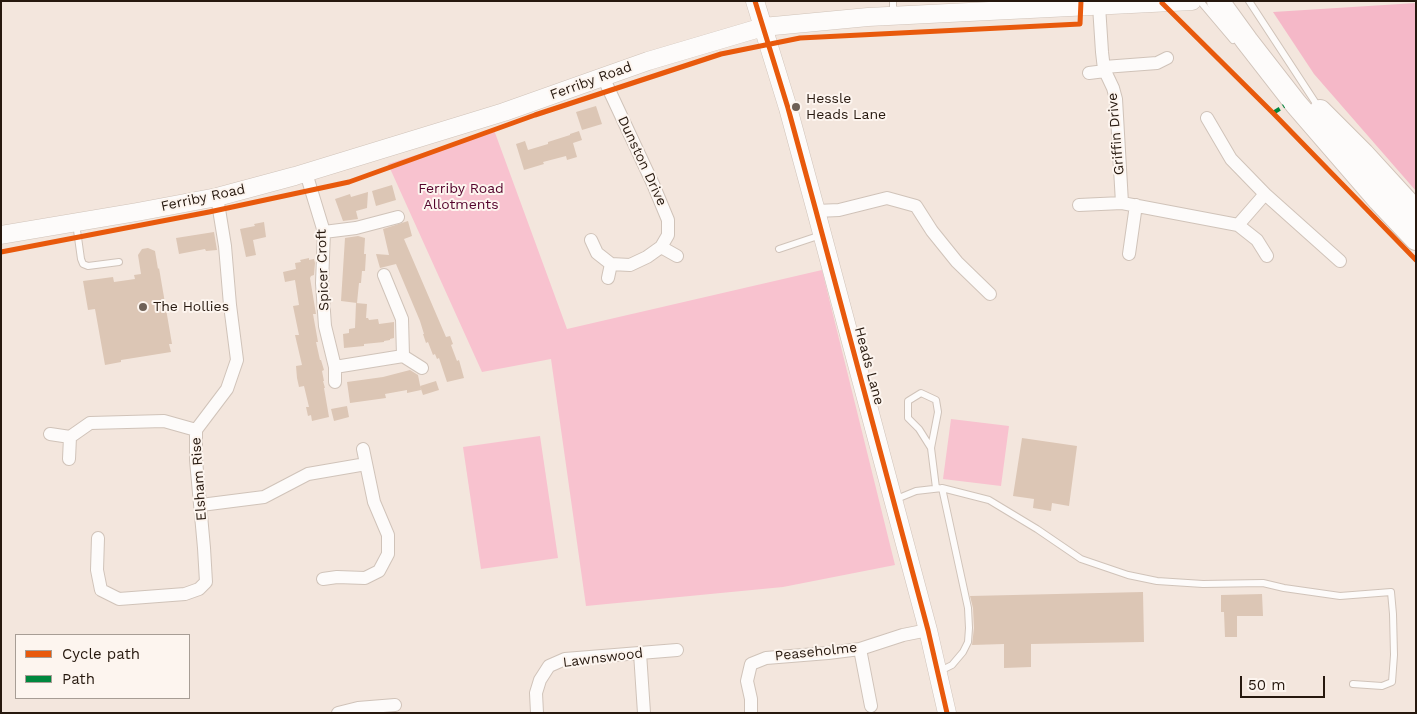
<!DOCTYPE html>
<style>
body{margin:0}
#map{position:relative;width:1417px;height:714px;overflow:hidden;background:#f3e6dd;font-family:"Work Sans",sans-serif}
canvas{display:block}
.frame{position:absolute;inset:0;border:2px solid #26180e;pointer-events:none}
.legend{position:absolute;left:15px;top:634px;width:175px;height:65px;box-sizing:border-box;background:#fdf5ef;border:1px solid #a79d95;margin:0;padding:6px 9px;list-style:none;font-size:15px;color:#26180e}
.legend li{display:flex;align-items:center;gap:10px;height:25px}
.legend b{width:25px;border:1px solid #a79d95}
.scale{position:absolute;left:1240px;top:676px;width:85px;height:22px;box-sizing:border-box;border:2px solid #26180e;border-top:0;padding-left:6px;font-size:15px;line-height:18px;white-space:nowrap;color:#26180e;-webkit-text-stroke:4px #fdf5ef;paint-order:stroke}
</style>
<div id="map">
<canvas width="1417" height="714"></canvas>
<div class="frame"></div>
<ul class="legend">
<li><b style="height:6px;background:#e8590c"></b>Cycle path</li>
<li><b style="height:6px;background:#00873e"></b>Path</li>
</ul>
<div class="scale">50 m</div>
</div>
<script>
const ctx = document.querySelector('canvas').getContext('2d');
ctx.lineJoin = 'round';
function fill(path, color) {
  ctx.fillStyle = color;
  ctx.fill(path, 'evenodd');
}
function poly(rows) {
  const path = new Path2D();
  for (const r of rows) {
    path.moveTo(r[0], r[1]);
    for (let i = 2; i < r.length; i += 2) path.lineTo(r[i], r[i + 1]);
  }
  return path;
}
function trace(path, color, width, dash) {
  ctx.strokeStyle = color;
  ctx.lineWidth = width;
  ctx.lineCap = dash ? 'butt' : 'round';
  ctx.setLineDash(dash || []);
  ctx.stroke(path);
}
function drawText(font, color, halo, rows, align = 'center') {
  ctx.font = font + ' "Work Sans",sans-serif';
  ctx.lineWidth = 4;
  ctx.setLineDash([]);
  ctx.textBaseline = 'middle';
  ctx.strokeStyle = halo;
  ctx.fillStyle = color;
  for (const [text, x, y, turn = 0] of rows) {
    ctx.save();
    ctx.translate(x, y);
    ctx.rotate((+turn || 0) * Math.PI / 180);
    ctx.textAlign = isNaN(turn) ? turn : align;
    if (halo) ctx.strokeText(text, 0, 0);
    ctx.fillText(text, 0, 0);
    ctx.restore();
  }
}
const green = poly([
 [494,130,567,329,822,270,895,565,783,587,586,606,551,359,482,372,388,164],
 [951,419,1009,426,1001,486,943,479],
 [540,436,558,558,481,569,463,447]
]);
const forest = poly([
 [1416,3,1416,191,1314,74,1273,12]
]);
const building = poly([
 [596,106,602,124,582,130,576,112],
 [579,131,582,140,573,143,577,157,567,160,566,156,543,162,544,164,524,170,516,144,525,141,528,150,548,144,548,142,570,135,570,134],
 [392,185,396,200,376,206,372,191],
 [368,192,367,208,356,211,358,219,343,221,335,199,350,194,351,197],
 [408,221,412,236,404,239,446,337,450,336,453,344,451,345,457,361,459,360,464,378,447,382,439,358,437,359,435,354,433,355,428,342,426,343,423,334,424,334,420,321,396,264,380,268,376,254,389,255,383,229],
 [264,222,266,237,253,240,256,255,246,257,240,229,255,226,254,224],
 [214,232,217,250,206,251,205,249,179,254,176,238],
 [358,236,365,238,364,254,366,254,365,271,362,271,361,283,359,283,357,303,341,301,345,238],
 [148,248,155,251,158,269,159,268,172,344,169,344,171,352,121,360,121,362,105,365,95,309,88,310,83,281,113,277,114,282,135,279,134,275,141,274,138,255,142,249],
 [309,258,309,260,314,259,315,263,314,275,311,276,310,278,316,314,313,314,318,342,316,342,320,360,321,360,324,370,322,371,324,381,323,381,325,388,324,388,329,417,312,421,311,415,308,416,306,407,309,407,304,386,299,387,297,378,296,366,302,365,295,335,299,335,293,306,299,305,295,280,285,282,283,272,296,269,295,263,301,262,300,260],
 [356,303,367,304,366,318,368,318,369,320,378,319,379,324,394,322,394,338,390,339,390,340,384,341,384,342,364,344,364,346,344,348,343,334,349,333,349,329,355,328],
 [410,370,418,375,421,390,407,393,407,390,385,394,386,398,350,403,347,382,383,377],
 [436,381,439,390,423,395,420,386],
 [347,406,349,417,334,421,331,409],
 [1022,438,1077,446,1069,506,1052,503,1051,511,1033,508,1034,499,1013,496],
 [1143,592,1144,642,1031,644,1031,667,1004,668,1004,644,972,645,974,628,973,608,970,596],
 [1262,594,1263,616,1237,616,1237,637,1225,637,1224,612,1221,612,1221,595]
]);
const lane = poly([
 [893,1,893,15],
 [1200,1,1233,40],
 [1249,1,1319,108],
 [76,223,81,259,83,264,88,266,119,262],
 [779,249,821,235],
 [931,448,919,429,908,418,908,401,921,393,936,400,938,412,931,448,936,488],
 [894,500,916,491,942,488,989,500,1037,529,1081,559,1128,575,1157,581,1203,584,1263,583,1284,588,1340,596,1391,592,1393,614,1394,655,1392,682,1382,686,1353,684],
 [938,672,952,665,963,652,968,642,969,628,968,608,942,488]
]);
const street = poly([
 [1099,6,1102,52,1104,69,1113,88,1116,99,1122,203,1238,225,1265,194,1231,159,1207,118],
 [1104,67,1157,63,1167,58],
 [1089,73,1105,71],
 [306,173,324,232,322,283,325,326,335,367,403,356,402,319,384,275],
 [1265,194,1340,261],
 [1079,205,1122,203],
 [816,211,839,210,887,198,916,206,932,231,957,262,990,294],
 [1238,225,1257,240,1267,256],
 [324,232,356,228,398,217],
 [591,240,597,253,611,264,630,265,647,257,661,247,668,235,668,220,653,184,603,77],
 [661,247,677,256],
 [1129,254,1136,205],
 [608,278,611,264],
 [403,356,422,368],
 [335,382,335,367],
 [50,434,70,437,69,459],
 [70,437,90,423,164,421,196,430],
 [201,505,264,497,308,474,366,464],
 [98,538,97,570,101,590,119,599,185,594,199,589,206,582,204,548,196,460,196,430,227,389,237,360,230,305,225,246,217,197],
 [323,579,337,577,365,578,379,571,388,554,388,535,374,502,363,449],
 [860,649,871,706],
 [640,653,644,713],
 [338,713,358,708,395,705],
 [537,713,536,693,540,680,549,666,565,659,677,650],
 [751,713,751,699,747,681,751,664,766,658,828,653,860,649,903,635,928,630]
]);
const secondary = poly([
 [755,1,788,108,816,211,928,630,947,713],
 [1,235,137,212,217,197,295,176,504,112,648,61,763,27,868,17,1192,1]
]);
const highway = poly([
 [1218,1,1247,41,1296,104,1379,200,1416,239],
 [1320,111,1363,154,1416,212]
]);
const quiet = poly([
 [1273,113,1284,106]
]);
const cycleway = poly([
 [755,1,788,108,816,211,928,630,947,713],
 [1162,3,1273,113,1416,260],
 [1,252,209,212,349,182,535,115,721,54,800,38,1080,24,1081,1]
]);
const markers = [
 [796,107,5,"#6e6056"],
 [143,307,5,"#6e6056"]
];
const streetNames = [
 ["Ferriby Road",591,81,-20],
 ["Griffin Drive",1116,134,-95],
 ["Dunston Drive",642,161,65],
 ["Ferriby Road",203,198,-12],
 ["Spicer Croft",323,270,-92],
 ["Heads Lane",869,366,75],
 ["Elsham Rise",199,479,-94],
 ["Peaseholme",816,652,-6],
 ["Lawnswood",603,658,-7]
];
const poiNames = [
 ["Hessle",806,99],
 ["Heads Lane",806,115],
 ["The Hollies",153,307]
];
const parkNames = [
 ["Ferriby Road",461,189],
 ["Allotments",461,205]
];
fill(green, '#f8c2cf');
fill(forest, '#f5b8c8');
fill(building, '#dcc6b5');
trace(lane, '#d0c3b9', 8);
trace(street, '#d0c3b9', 14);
trace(secondary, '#d0c3b9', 19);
trace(highway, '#d0c3b9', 24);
trace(lane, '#fdfbfa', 6);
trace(street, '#fdfbfa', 12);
trace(secondary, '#fdfbfa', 18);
trace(highway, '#fdfbfa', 22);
trace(quiet, '#00873e', 4, [8, 4]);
trace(cycleway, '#e8590c', 5);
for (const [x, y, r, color] of markers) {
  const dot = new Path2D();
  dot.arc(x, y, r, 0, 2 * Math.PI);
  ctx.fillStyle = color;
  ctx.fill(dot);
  trace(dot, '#fdf5ef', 2);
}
drawText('14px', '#26180e', '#fdf5ef', streetNames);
drawText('14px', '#26180e', '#fdf5ef', poiNames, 'left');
drawText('14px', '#54042d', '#fdf5ef', parkNames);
</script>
